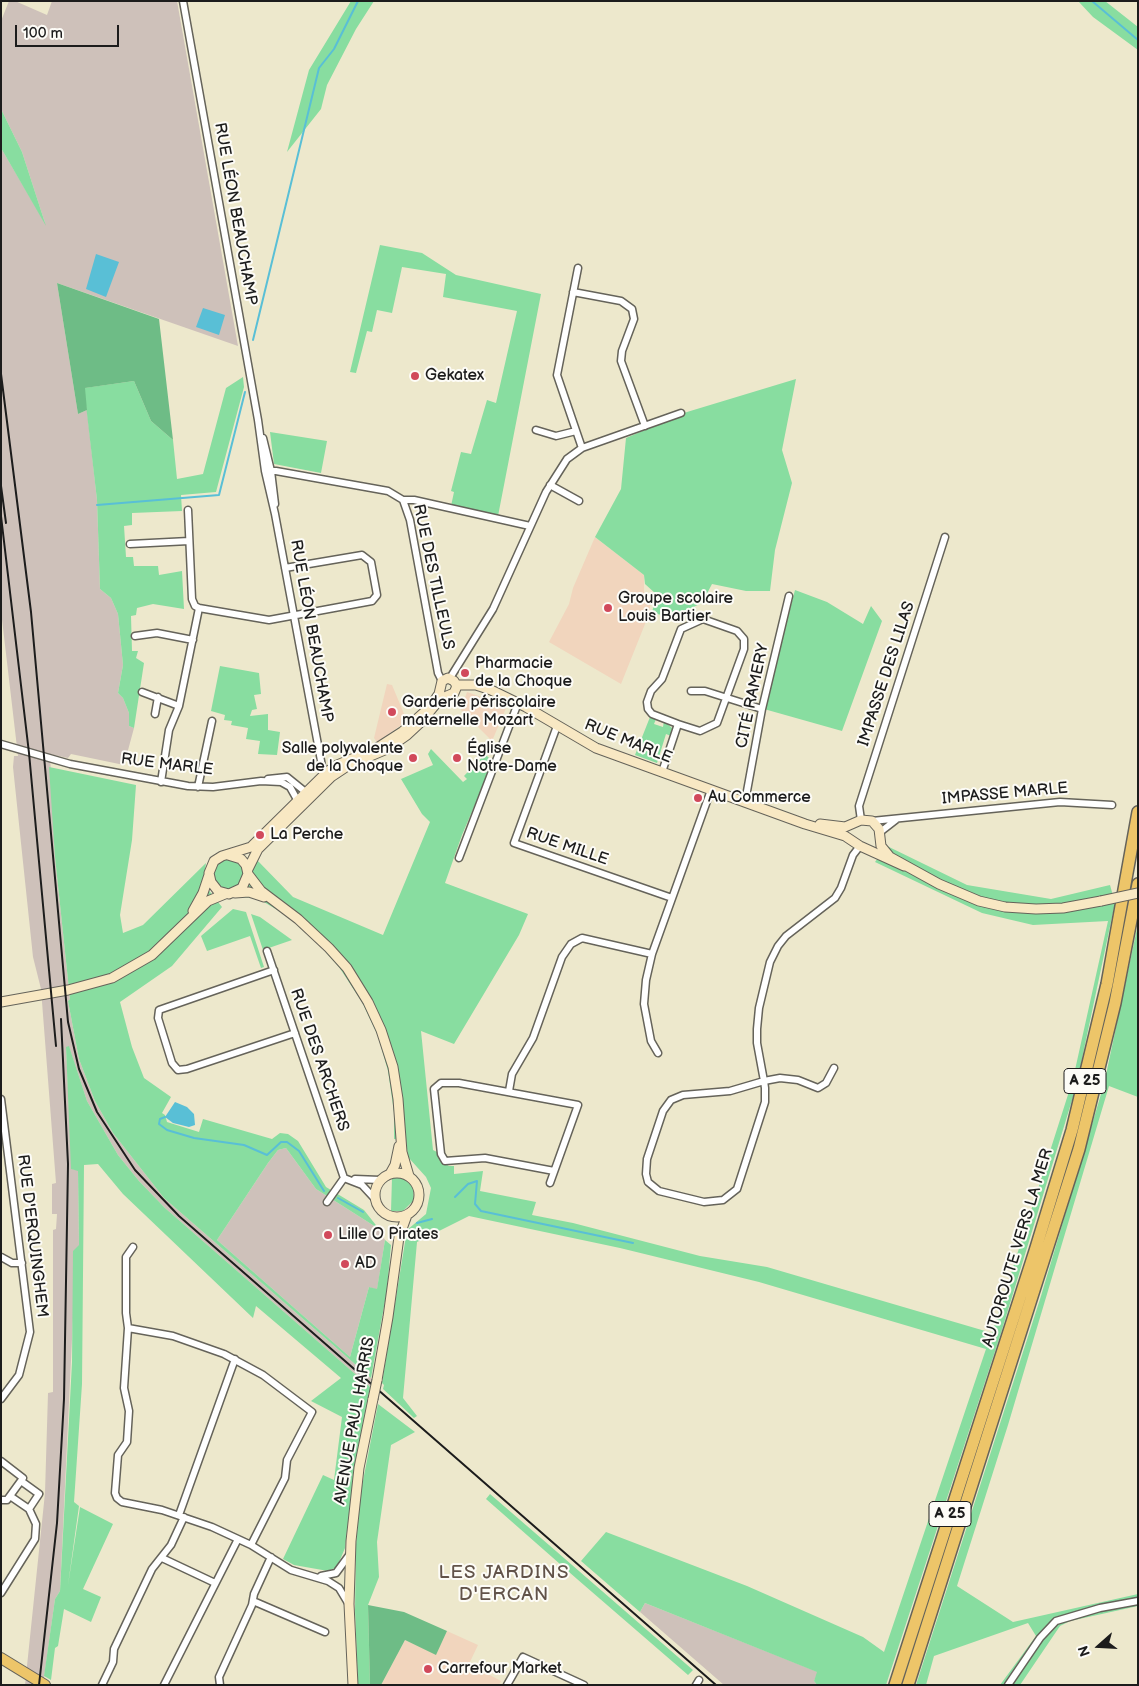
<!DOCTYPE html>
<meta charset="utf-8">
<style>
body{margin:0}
#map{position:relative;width:1139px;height:1686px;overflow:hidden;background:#ede8cc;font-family:"Balsamiq Sans",sans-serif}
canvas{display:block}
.frame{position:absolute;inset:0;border:2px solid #1c1c1c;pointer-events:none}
.north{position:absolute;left:1074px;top:1621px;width:50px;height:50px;-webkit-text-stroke:4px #fdfcf7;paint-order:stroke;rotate:251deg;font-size:14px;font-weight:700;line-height:20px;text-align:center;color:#1c1c1c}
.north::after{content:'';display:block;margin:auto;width:18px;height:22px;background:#1c1c1c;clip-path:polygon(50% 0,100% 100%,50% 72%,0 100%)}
.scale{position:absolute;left:15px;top:25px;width:104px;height:22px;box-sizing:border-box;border:2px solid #1c1c1c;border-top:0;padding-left:6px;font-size:15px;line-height:18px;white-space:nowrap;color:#1c1c1c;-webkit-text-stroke:4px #fdfcf7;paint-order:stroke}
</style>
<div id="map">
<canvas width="1139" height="1686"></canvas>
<div class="frame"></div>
<div class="north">N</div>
<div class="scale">100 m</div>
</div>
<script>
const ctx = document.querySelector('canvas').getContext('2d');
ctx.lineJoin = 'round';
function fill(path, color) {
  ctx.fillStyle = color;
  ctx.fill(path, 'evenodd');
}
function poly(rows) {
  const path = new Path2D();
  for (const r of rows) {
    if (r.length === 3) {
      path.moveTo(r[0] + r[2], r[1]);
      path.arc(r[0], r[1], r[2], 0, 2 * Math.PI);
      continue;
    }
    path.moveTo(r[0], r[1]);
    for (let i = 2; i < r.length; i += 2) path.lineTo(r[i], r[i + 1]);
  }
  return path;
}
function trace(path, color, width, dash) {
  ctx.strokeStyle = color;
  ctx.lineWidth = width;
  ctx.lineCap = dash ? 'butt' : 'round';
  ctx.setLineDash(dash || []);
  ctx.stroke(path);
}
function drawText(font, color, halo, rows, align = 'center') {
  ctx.font = font + ' "Balsamiq Sans",sans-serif';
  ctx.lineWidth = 4;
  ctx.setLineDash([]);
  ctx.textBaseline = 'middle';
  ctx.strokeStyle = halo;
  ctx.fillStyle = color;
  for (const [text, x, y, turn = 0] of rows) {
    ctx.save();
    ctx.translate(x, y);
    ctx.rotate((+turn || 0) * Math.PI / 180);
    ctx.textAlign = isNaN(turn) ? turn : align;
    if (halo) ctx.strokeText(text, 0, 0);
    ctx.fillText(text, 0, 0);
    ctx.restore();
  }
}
const built = poly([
 [595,537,644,575,644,592,653,596,647,619,621,684,549,642,569,604,573,588],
 [387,684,392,685,407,721,377,742,374,738],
 [467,692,507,706,492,741,461,710],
 [447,1631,478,1645,469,1664,501,1681,499,1685,381,1685,405,1640,436,1654]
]);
const industrial = poly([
 [9,1,15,1,47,15,52,1,177,1,238,346,57,283,78,414,87,410,97,500,100,589,111,598,118,614,123,665,118,693,123,698,129,713,129,726,134,728,124,765,71,754,68,758,50,754,55,857,70,999,68,1001,79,1059,95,1101,113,1133,164,1198,371,1378,370,1387,165,1208,139,1181,118,1155,87,1101,69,1047,66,1047,72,1169,78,1170,79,1246,73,1318,60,1591,55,1599,43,1685,25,1685,45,1493,48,1393,53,1392,53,1230,56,1229,57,1214,52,1214,52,1184,56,1183,41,989,33,957,13,767,14,756,18,756,1,611,1,148,45,223,22,152,1,109,1,21],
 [286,1148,316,1189,379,1229,385,1240,377,1290,369,1287,350,1357,217,1240,268,1163,278,1150],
 [645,1603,818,1672,814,1681,817,1685,724,1685,640,1612]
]);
const green = poly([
 [351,1,374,1,356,29,327,85,321,109,287,152,309,70],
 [1078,1,1105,1,1138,27,1138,50,1093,17],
 [1,109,22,152,46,226,1,148],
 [380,245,422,253,456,275,541,294,498,516,451,506,454,492,451,491,461,452,471,454,487,400,496,403,517,311,443,297,446,274,402,267,392,313,377,310,372,332,367,331,356,373,350,372],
 [243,377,244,387,216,492,181,495,182,511,132,513,132,525,124,526,126,557,133,557,134,566,158,566,159,575,182,571,184,609,153,604,137,608,136,615,131,616,132,651,138,651,136,658,144,663,134,728,129,726,129,713,123,698,118,693,123,665,118,614,111,598,100,589,97,500,84,388,134,381,151,421,173,440,177,479,203,474,226,388],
 [796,379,782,450,792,483,775,550,770,591,746,591,712,584,702,603,672,617,652,613,656,594,645,584,644,575,595,537,621,489,626,438,687,412],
 [270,432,327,441,321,473,274,464],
 [795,590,827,602,863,624,871,606,882,621,842,731,764,709],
 [220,666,259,673,261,694,254,695,257,709,252,710,250,716,268,714,268,730,280,732,277,755,258,754,260,741,246,739,248,728,231,725,232,721,224,720,225,715,211,711],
 [650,717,656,719,654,724,663,727,664,721,672,728,671,736,666,734,657,763,635,755],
 [431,749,463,782,467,779,464,776,485,754,493,762,462,835,445,883,528,914,519,935,454,1044,421,1031,433,1150,437,1152,440,1160,449,1166,454,1166,454,1174,483,1171,480,1191,536,1202,532,1215,573,1223,700,1256,767,1267,992,1333,1073,1079,1108,921,1033,925,982,913,875,862,887,846,967,885,1051,899,1110,885,1115,903,1076,1087,1001,1333,886,1685,817,1685,814,1681,817,1672,645,1603,640,1612,581,1561,606,1532,747,1586,863,1637,884,1652,986,1349,759,1282,620,1248,469,1216,417,1242,403,1398,417,1416,414,1418,383,1389,384,1385,382,1383,407,1230,426,1214,431,1188,426,1177,408,1157,406,1140,394,1139,394,1112,388,1071,378,1036,362,1002,339,967,315,940,286,915,257,898,240,897,257,860,293,897,383,935,430,822,422,814,401,779,433,765,428,754],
 [49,767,136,785,132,840,120,915,123,933,143,925,206,863,203,883,222,907,172,966,120,1002,132,1047,144,1078,171,1097,162,1113,165,1115,167,1122,199,1132,203,1119,272,1139,280,1133,288,1134,298,1141,326,1187,364,1210,379,1229,316,1189,286,1148,278,1150,268,1163,217,1240,350,1357,369,1287,377,1289,385,1240,391,1245,387,1290,371,1378,164,1198,113,1133,95,1101,79,1059,68,1001,70,999,55,857],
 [229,874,15],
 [233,909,246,912,264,967,261,968,250,936,207,951,201,936],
 [251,914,260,917,292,940,263,950],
 [1138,924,1138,1097,1109,1086,1008,1425,957,1586,1013,1622,1138,1594,1138,1606,1070,1621,1060,1626,1020,1685,1000,1685,1036,1636,1028,1623,934,1656,926,1685,916,1685,1041,1296,1104,1084],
 [69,1046,87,1101,118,1155,139,1181,165,1208,370,1387,355,1464,345,1548,337,1567,328,1571,294,1565,283,1559,323,1475,334,1480,342,1417,311,1401,341,1378,256,1306,253,1318,123,1194,98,1164,84,1165,82,1384,74,1502,79,1506,68,1585,80,1507,113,1524,83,1589,101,1597,91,1622,64,1609,58,1646,55,1648,51,1680,44,1676,55,1599,60,1591,72,1362,73,1251,79,1245,78,1171,71,1169,66,1047],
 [402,1177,413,1187,414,1200,403,1211,391,1211,392,1178],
 [378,1404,415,1432,391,1445,377,1542,379,1577,368,1605,370,1685,358,1685,355,1610,356,1544,361,1491],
 [490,1494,549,1545,693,1670,688,1675,577,1579,486,1499]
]);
const forest = poly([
 [57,283,159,319,173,440,151,421,134,381,85,388,87,410,78,414],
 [368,1605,404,1612,447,1631,436,1655,405,1640,381,1685,370,1685]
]);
const water = poly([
 [96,254,119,262,106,297,86,289],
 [203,308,225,315,219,335,196,327],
 [175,1102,187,1107,194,1114,195,1125,189,1127,173,1123,165,1117]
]);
const stream = poly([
 [1092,1,1138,40],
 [253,340,319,68,334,49,358,1],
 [97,505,219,495,245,392],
 [165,1117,160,1119,159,1124,167,1130,194,1138,244,1145,267,1155,281,1142,287,1142,299,1151,324,1191],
 [455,1197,468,1184,477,1181,475,1204,481,1211,633,1243],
 [338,1198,363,1212],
 [417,1223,432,1219]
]);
const street = poly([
 [183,1,258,420,265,471,275,514,324,777],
 [578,268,557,375,582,448],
 [573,292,621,301,632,309,634,319,622,351,621,361,645,426],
 [536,430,556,436,576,431],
 [263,438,271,471,275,504],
 [265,471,276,471,388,491,403,500,410,520,438,673,442,681],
 [550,485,579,501],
 [403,500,414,500,530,526],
 [188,510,192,599,195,606,199,608],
 [130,544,189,541],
 [135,636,157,633,193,640],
 [450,678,493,609,546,492,567,459,582,448,681,413],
 [691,691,705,691,762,709],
 [142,692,179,706],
 [155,714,158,697],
 [557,726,514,843,672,898],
 [1,744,70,764,188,786,213,787,261,781,281,782,290,787,299,803],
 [662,772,678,724,700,731,717,723,744,649,744,639,737,631,703,619,681,629,662,679,651,691,647,702,648,709,652,714,678,724],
 [268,779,287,777,308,794],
 [161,782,169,730,179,706,199,608,269,620,372,601,377,595,371,562,362,555,285,568],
 [198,787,212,721],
 [745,802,762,709,789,596],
 [861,820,859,806,945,537],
 [872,821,1060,802,1112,805],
 [879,833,897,819],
 [459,858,518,703],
 [267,951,344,1178],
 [652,954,711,790],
 [274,970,159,1010,158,1018,172,1063,178,1070,187,1069,295,1033],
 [834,1068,826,1083,818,1088,798,1080,780,1078,764,1081,730,1091,683,1095,671,1100,663,1111,647,1159,646,1174,648,1182,659,1191,704,1202,723,1200,737,1189,765,1102,765,1088,764,1081,757,1043,757,1029,759,1008,770,962,778,946,786,936,835,898,841,888,853,855,860,846],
 [509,1091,512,1074,533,1038,562,957,571,944,582,938,652,954,646,980,644,1004,651,1041,658,1053],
 [1,1099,30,1332,19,1375,1,1399],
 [344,1178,362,1185,375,1199],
 [355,1179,380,1180],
 [550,1183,578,1105,459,1083,441,1083,434,1089,441,1154,445,1161,485,1158,554,1171],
 [327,1202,344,1178],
 [133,1247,126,1257,126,1313,128,1328,124,1388,129,1411,127,1442,118,1455,115,1493,117,1498,122,1502,162,1510,212,1527,251,1545,291,1570,328,1581,339,1588,348,1603],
 [1,1257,12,1263,22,1263],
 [128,1328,173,1336,224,1354,263,1375,312,1412,287,1460,285,1478,251,1545],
 [1,1461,23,1478,7,1500,1,1500],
 [10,1496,29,1509,39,1494,21,1481],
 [179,1515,235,1359],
 [162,1558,215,1583],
 [321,1576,336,1573,350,1554],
 [1,1593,35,1539,36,1524,29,1509],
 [253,1601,325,1632],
 [102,1685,113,1662,114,1649,152,1569,171,1545,184,1517],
 [164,1685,238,1539],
 [220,1685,219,1677,252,1605,254,1594,271,1557],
 [507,1685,523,1657,584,1685],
 [696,1685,699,1680],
 [1008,1685,1040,1638,1056,1621,1100,1608,1138,1601]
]);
const secondary = poly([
 [456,685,476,685,491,690,526,707,596,748,805,824,845,836,860,846,904,866],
 [820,824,845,827,861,820,872,821,879,829,881,846,890,857,939,884,979,901,1005,907,1036,909,1063,908,1101,901],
 [228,855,241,859,246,865,248,874,242,888,229,894,218,891,211,882,209,873,214,861,222,856,251,847,327,772,337,765,374,750,402,732,430,707,439,694,442,681,448,678,454,681,457,686,454,693,440,699,421,722,407,735,387,749,349,765,331,777,258,849,248,869],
 [248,874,261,891,298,919,329,948,347,968,368,1002,381,1030,393,1067,398,1099,402,1152,409,1176],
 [235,893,249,892,264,897],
 [193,911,203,893,209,875],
 [1,1002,68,990,112,978,152,955,208,901,225,894],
 [397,1195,22],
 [390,1174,395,1165,399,1146],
 [377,1380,388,1317,399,1237,407,1215],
 [353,1685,349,1604,351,1541,359,1468,373,1399]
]);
const primary = poly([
 [1,1658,45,1685]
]);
const highway = poly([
 [895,1685,1035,1251,1072,1130,1107,984,1138,812],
 [908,1685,1079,1149,1115,1003,1138,884]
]);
const rail = poly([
 [1,374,31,612,68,1022,79,1069,97,1112,135,1170,179,1216,716,1685],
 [1,486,6,523],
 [1,516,29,753,56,1046],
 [39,1685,57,1523,64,1399,68,1164,61,1019]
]);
const secondaryBridge = poly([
 [1101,901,1138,893],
 [373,1399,377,1380]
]);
const markers = [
 [415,376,5,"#d1495b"],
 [608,608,5,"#d1495b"],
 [465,673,5,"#d1495b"],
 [392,712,5,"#d1495b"],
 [413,758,5,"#d1495b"],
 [457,758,5,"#d1495b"],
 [698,798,5,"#d1495b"],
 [260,835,5,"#d1495b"],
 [328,1235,5,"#d1495b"],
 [345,1264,5,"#d1495b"],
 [428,1669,5,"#d1495b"]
];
const shields = [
 [1085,1081,42],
 [950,1514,42]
];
const shieldNames = [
 ["A 25",1085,1081],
 ["A 25",950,1514]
];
const streetNames = [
 ["RUE LÉON BEAUCHAMP",235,214,80],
 ["RUE DES TILLEULS",433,577,78],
 ["RUE LÉON BEAUCHAMP",311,631,80],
 ["IMPASSE DES LILAS",887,674,-72],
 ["CITÉ RAMERY",753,696,-78],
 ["RUE MARLE",628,742,22],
 ["RUE MARLE",167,765,7],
 ["IMPASSE MARLE",1005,794,-5],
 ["RUE MILLE",567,847,19],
 ["RUE DES ARCHERS",319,1060,71],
 ["RUE D'ERQUINGHEM",32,1236,83],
 ["AUTOROUTE VERS LA MER",1018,1248,-73],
 ["AVENUE PAUL HARRIS",355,1421,-80]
];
const poiNames = [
 ["Gekatex",425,376],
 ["Groupe scolaire",618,599],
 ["Louis Bartier",618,617],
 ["Pharmacie",475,664],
 ["de la Choque",475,682],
 ["Garderie périscolaire",402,703],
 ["maternelle Mozart",402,721],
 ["Salle polyvalente",403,749,"right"],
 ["de la Choque",403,767,"right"],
 ["Église",467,749],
 ["Notre-Dame",467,767],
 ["Au Commerce",708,798],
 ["La Perche",270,835],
 ["Lille O Pirates",338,1235],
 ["AD",355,1264],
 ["Carrefour Market",438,1669]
];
const quarterNames = [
 ["LES JARDINS",504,1573],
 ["D'ERCAN",504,1595]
];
fill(built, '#f1d5bd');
fill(industrial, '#cec1ba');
fill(green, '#88dda0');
fill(forest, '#6ebc86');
fill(water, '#59bfd6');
trace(stream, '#59bfd6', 2);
trace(street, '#65635a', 9);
trace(secondary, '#65635a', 11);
trace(primary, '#65635a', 12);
trace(highway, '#65635a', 14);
trace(street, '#fff', 6);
trace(secondary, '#f8e8c3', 9);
trace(primary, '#edc569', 10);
trace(highway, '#edc569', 11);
trace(rail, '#1c1c1c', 2);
trace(secondaryBridge, '#65635a', 11, []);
trace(secondaryBridge, '#f8e8c3', 9);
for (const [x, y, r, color] of markers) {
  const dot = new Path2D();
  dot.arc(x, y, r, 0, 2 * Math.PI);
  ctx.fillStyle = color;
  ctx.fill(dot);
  trace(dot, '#fdfcf7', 2);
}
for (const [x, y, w] of shields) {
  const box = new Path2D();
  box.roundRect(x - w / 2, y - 12.5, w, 25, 4);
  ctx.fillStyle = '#fdfcf7';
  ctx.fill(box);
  trace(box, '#1c1c1c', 1);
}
drawText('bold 15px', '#1c1c1c', null, shieldNames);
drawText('16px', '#1c1c1c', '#fdfcf7', streetNames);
drawText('16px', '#1c1c1c', '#fdfcf7', poiNames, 'left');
ctx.letterSpacing = '1px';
drawText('19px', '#625349', '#fdfcf7', quarterNames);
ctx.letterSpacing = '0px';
</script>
